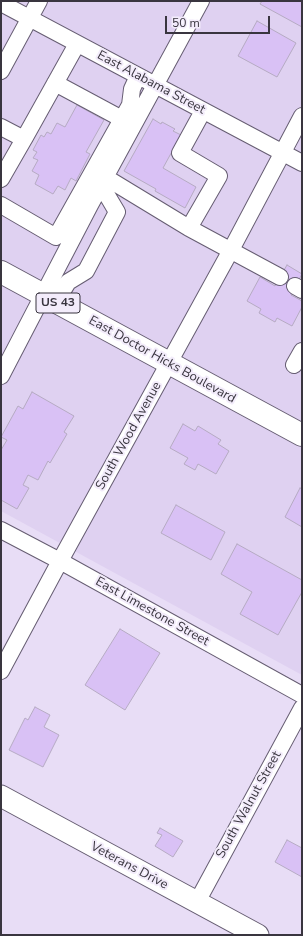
<!DOCTYPE html>
<style>
body{margin:0}
#map{position:relative;width:303px;height:936px;overflow:hidden;background:#e8ddf6;font-family:"Nunito Sans",sans-serif}
canvas{display:block}
.frame{position:absolute;inset:0;border:2px solid #39353f;pointer-events:none}
.scale{position:absolute;left:165px;top:16px;width:105px;height:18px;box-sizing:border-box;border:2px solid #39353f;border-top:0;padding-left:5px;font-size:12px;line-height:14px;white-space:nowrap;color:#39353f;-webkit-text-stroke:3px #f3ecfb;paint-order:stroke}
</style>
<div id="map">
<canvas width="303" height="936"></canvas>
<div class="frame"></div>
<div class="scale">50 m</div>
</div>
<script>
const ctx = document.querySelector('canvas').getContext('2d');
ctx.lineJoin = 'round';
function fill(path, color) {
  ctx.fillStyle = color;
  ctx.fill(path, 'evenodd');
}
function poly(rows) {
  const path = new Path2D();
  for (const r of rows) {
    path.moveTo(r[0], r[1]);
    for (let i = 2; i < r.length; i += 2) path.lineTo(r[i], r[i + 1]);
  }
  return path;
}
function trace(path, color, width, dash) {
  ctx.strokeStyle = color;
  ctx.lineWidth = width;
  ctx.lineCap = dash ? 'butt' : 'round';
  ctx.setLineDash(dash || []);
  ctx.stroke(path);
}
function drawText(font, color, halo, rows, align = 'center') {
  ctx.font = font + ' "Nunito Sans",sans-serif';
  ctx.lineWidth = 4;
  ctx.setLineDash([]);
  ctx.textBaseline = 'middle';
  ctx.strokeStyle = halo;
  ctx.fillStyle = color;
  for (const [text, x, y, turn = 0] of rows) {
    ctx.save();
    ctx.translate(x, y);
    ctx.rotate((+turn || 0) * Math.PI / 180);
    ctx.textAlign = isNaN(turn) ? turn : align;
    if (halo) ctx.strokeText(text, 0, 0);
    ctx.fillText(text, 0, 0);
    ctx.restore();
  }
}
const built = poly([
 [1,1,302,1,302,675,1,511]
]);
const building = poly([
 [262,1,302,1,302,27,260,4,262,1],
 [257,21,296,43,277,77,238,56,257,21],
 [77,105,104,120,86,152,90,154,76,181,71,178,65,190,58,186,53,194,35,184,39,175,32,171,38,160,33,158,37,152,33,150,41,135,44,137,47,132,51,134,57,123,65,127,77,105],
 [153,119,161,124,162,122,175,129,173,131,181,135,163,168,196,187,185,208,155,191,156,189,124,171,153,119],
 [287,265,302,274,291,295,302,301,302,307,292,326,277,318,275,322,259,313,261,309,247,301,260,277,275,286,287,265],
 [32,392,74,416,64,432,67,434,50,463,48,461,38,480,28,475,23,485,29,488,17,509,1,500,1,450,7,440,1,437,18,406,23,409,32,392],
 [183,424,195,431,198,426,221,440,218,444,229,451,216,474,198,464,195,470,184,464,188,458,170,448,183,424],
 [300,488,302,489,302,527,285,517,300,488],
 [176,505,225,532,211,560,161,533,176,505],
 [237,544,302,580,302,592,278,635,240,614,252,592,221,574,237,544],
 [120,629,160,653,125,710,85,685,120,629],
 [35,707,50,715,44,727,59,735,43,767,9,750,25,718,28,720,35,707],
 [160,828,183,841,173,857,155,846,162,835,157,833,160,828],
 [287,840,302,848,302,877,275,862,287,840]
]);
const minor = poly([
 [1,3,302,163],
 [1,71,39,1],
 [55,83,122,119],
 [1,127,24,139,77,44],
 [105,177,189,228,280,277],
 [1,179,24,139],
 [1,205,56,237,130,105,132,89,138,76],
 [189,228,219,176,180,153,203,111],
 [295,286,302,290],
 [56,302,68,282,86,271,117,212,101,185],
 [294,365,302,351],
 [1,376,90,205,201,1],
 [1,530,60,561,302,695],
 [1,671,60,561,231,250,302,116],
 [197,902,302,708]
]);
const major = poly([
 [1,796,258,935]
]);
const highway = poly([
 [1,272,302,435]
]);
const shields = [
 [58,303,44]
];
const shieldNames = [
 ["US 43",58,303]
];
const streetNames = [
 ["East Alabama Street",151,83,28],
 ["East Doctor Hicks Boulevard",162,360,29],
 ["South Wood Avenue",129,436,-61],
 ["East Limestone Street",152,612,29],
 ["South Walnut Street",249,805,-61],
 ["Veterans Drive",129,866,28]
];
fill(built, '#dfd1f1');
fill(building, '#d9c1f5');
trace(building, '#b6abc3', 1);
trace(minor, '#665d72', 18);
trace(major, '#665d72', 23);
trace(highway, '#665d72', 24);
trace(minor, '#fff', 16);
trace(major, '#fff', 21);
trace(highway, '#fff', 22);
for (const [x, y, w] of shields) {
  const box = new Path2D();
  box.roundRect(x - w / 2, y - 10, w, 20, 3);
  ctx.fillStyle = '#f3ecfb';
  ctx.fill(box);
  trace(box, '#39353f', 1);
}
drawText('bold 12px', '#39353f', null, shieldNames);
drawText('13px', '#39353f', '#f3ecfb', streetNames);
</script>
